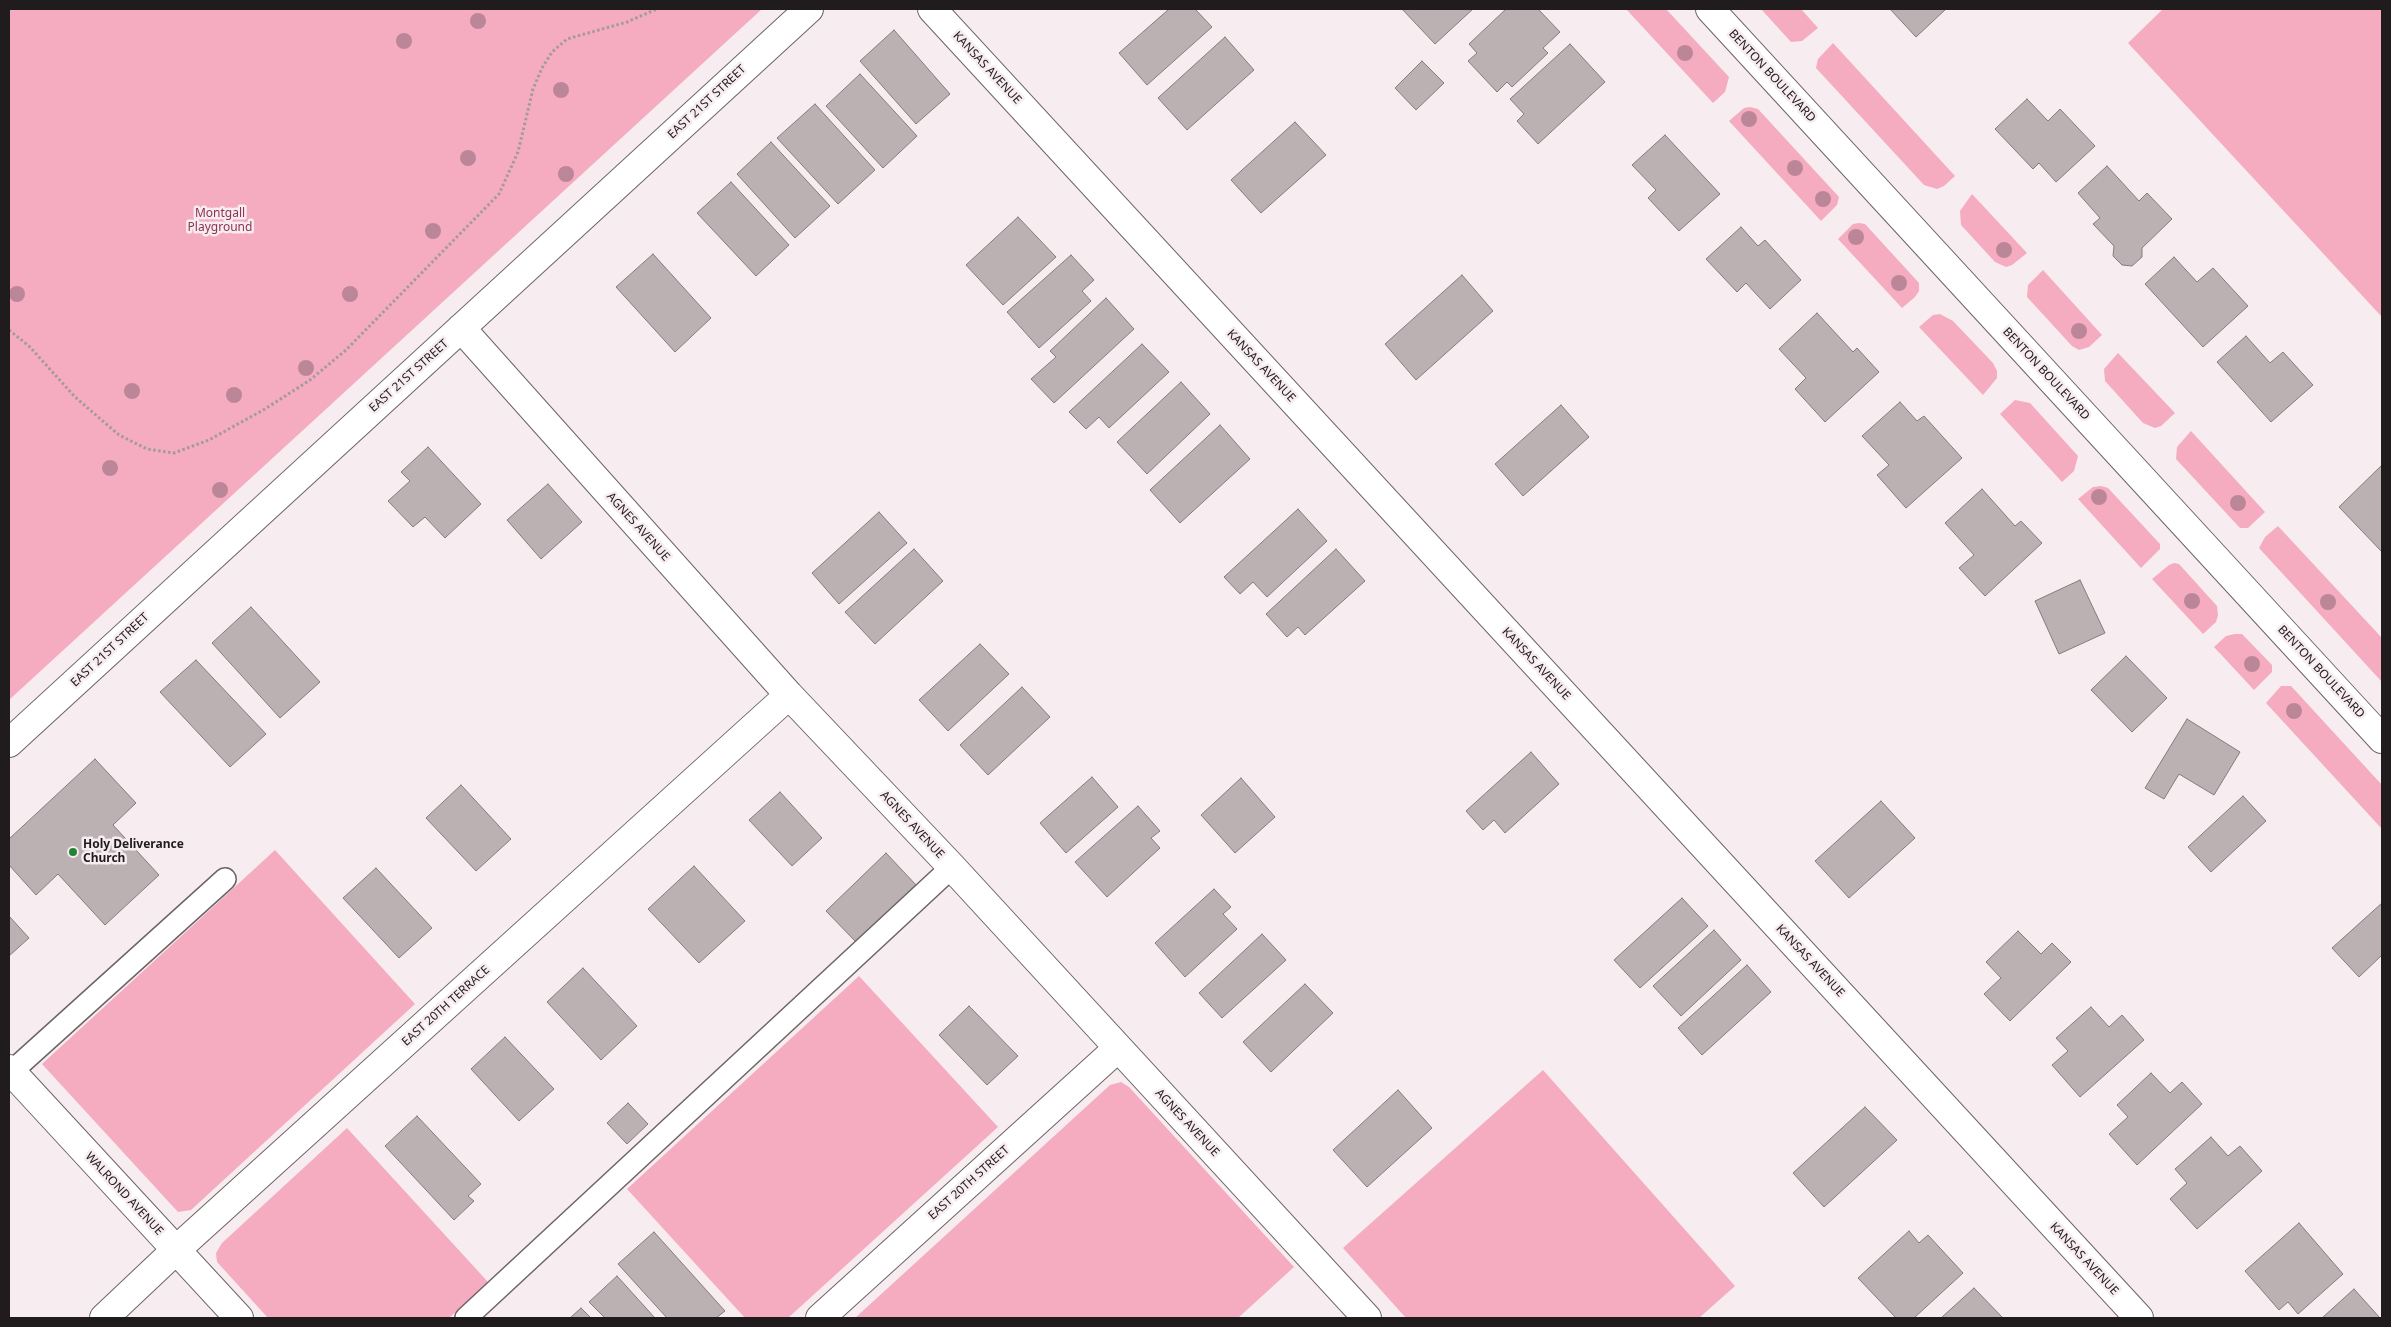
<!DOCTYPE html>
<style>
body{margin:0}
#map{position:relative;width:2391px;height:1327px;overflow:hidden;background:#f7ecef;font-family:"Noto Sans",sans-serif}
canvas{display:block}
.frame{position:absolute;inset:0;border:10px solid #201c1d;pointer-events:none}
</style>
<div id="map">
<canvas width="2391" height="1327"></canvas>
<div class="frame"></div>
</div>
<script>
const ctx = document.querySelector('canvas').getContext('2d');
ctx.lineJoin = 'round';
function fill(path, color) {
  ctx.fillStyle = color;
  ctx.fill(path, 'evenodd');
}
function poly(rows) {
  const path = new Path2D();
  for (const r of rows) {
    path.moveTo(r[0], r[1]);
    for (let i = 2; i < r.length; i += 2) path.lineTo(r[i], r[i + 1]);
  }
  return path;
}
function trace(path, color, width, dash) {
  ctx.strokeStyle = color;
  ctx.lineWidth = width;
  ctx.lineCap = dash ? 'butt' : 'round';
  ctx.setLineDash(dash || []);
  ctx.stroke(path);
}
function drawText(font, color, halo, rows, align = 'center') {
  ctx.font = font + ' "Noto Sans",sans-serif';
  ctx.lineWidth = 5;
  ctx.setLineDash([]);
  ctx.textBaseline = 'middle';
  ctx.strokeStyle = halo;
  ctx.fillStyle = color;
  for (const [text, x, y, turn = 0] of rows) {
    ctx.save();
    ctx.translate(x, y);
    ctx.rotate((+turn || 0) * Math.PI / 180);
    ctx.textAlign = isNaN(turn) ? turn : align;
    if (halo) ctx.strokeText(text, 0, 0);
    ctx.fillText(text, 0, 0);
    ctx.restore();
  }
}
const green = poly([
 [9,9,762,9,9,700],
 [1626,9,1666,9,1729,77,1725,92,1713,103],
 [1761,9,1801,9,1818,28,1802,41,1791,42],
 [2163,9,2382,9,2382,317,2128,43],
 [1833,43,1955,176,1944,186,1937,189,1924,185,1816,68,1818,59],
 [1750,107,1758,109,1839,197,1837,205,1821,221,1729,121,1744,108],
 [1972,194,2027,253,2012,265,2006,267,1995,262,1961,225,1960,211],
 [1859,223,1865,224,1919,283,1919,291,1915,297,1902,308,1838,239,1853,224],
 [2043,270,2102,335,2089,347,2079,350,2072,346,2027,297,2028,285],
 [1940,314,1953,321,1993,363,1997,371,1997,378,1983,395,1919,327,1933,315],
 [2118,353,2175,413,2161,426,2155,428,2143,423,2105,381,2104,369],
 [2015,400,2030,403,2078,456,2074,471,2062,482,2000,414],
 [2191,431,2265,512,2248,528,2240,528,2176,459,2177,447],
 [2101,486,2108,488,2160,544,2160,549,2141,568,2078,499,2093,487],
 [2278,526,2382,638,2382,682,2259,548,2265,537],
 [2174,563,2179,564,2217,606,2218,615,2216,622,2203,634,2152,579,2169,565],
 [2235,634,2242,634,2272,665,2272,672,2254,690,2214,647,2226,636],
 [2281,686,2291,686,2382,785,2382,829,2266,703],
 [275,850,415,1004,191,1210,178,1212,42,1064],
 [859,976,998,1127,788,1318,745,1318,627,1189],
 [1543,1070,1735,1286,1699,1318,1406,1318,1343,1248],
 [1121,1082,1129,1087,1294,1267,1238,1318,855,1318,1110,1085],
 [347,1128,488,1282,449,1318,268,1318,217,1262,216,1253,222,1243]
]);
const building = poly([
 [1169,9,1195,9,1212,27,1147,85,1119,53,1169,9],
 [1402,9,1473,9,1435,44,1402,9],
 [1506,9,1538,9,1560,32,1543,48,1548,53,1512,87,1507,82,1497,92,1468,61,1477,53,1469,44,1506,9],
 [1890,9,1946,9,1916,37,1890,9],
 [894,30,950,94,916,124,860,61,894,30],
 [1225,37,1254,70,1187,130,1158,98,1225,37],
 [1570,44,1605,82,1538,144,1517,121,1524,114,1510,99,1570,44],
 [1422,61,1444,83,1416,110,1395,88,1422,61],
 [860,74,917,136,883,168,826,106,860,74],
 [2027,99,2048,121,2060,109,2095,146,2056,182,2039,163,2033,169,1995,129,2027,99],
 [815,104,875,170,838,204,777,138,815,104],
 [1295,122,1326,155,1261,213,1231,180,1295,122],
 [1665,135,1720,194,1679,231,1648,198,1656,190,1632,165,1665,135],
 [771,142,830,206,795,238,737,174,771,142],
 [2107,166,2139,201,2147,193,2172,219,2142,248,2142,257,2132,266,2122,265,2113,256,2114,246,2093,224,2100,218,2078,193,2107,166],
 [731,182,789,245,756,276,697,213,731,182],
 [1018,217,1056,257,1003,305,966,265,1018,217],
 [1741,227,1758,246,1765,240,1801,280,1770,309,1746,283,1737,292,1706,259,1741,227],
 [653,254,711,318,675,352,616,287,653,254],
 [1071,255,1094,280,1082,291,1091,301,1039,348,1007,312,1071,255],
 [2174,257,2197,282,2213,268,2248,306,2203,347,2145,284,2174,257],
 [1462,275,1493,311,1416,380,1385,344,1462,275],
 [1106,298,1134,329,1054,403,1031,379,1056,357,1050,351,1106,298],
 [1817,313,1853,352,1857,348,1879,372,1825,422,1795,389,1806,378,1779,349,1817,313],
 [2246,336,2270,363,2283,352,2313,385,2271,422,2217,362,2246,336],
 [1142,344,1169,372,1109,428,1099,417,1086,429,1069,412,1142,344],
 [1181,382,1210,414,1147,474,1117,442,1181,382],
 [1900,402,1917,421,1924,416,1962,458,1906,508,1877,475,1889,465,1862,436,1900,402],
 [1561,405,1589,437,1523,496,1495,464,1561,405],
 [1220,425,1250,459,1180,523,1150,490,1220,425],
 [428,447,481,504,445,538,425,517,413,527,388,501,410,481,401,472,428,447],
 [2382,465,2382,552,2339,507,2382,465],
 [548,484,582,522,541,559,507,520,548,484],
 [1982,489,2015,526,2021,521,2042,543,1985,596,1959,568,1974,555,1945,523,1982,489],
 [1298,509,1327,541,1267,597,1253,582,1240,594,1224,577,1298,509],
 [879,512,907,543,839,604,812,573,879,512],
 [914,549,943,581,875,644,845,612,914,549],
 [1336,549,1365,581,1305,635,1298,627,1287,637,1266,614,1336,549],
 [2080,580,2105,633,2059,654,2035,601,2080,580],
 [251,607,320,682,280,718,212,643,251,607],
 [980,644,1009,674,948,731,919,700,980,644],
 [2126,656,2167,698,2132,732,2091,690,2126,656],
 [196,660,266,734,230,767,160,692,196,660],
 [1022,687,1050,717,988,775,960,745,1022,687],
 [2187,719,2240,752,2214,795,2179,774,2164,799,2145,788,2187,719],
 [1531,752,1559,784,1505,833,1494,820,1483,830,1466,811,1531,752],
 [95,759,136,803,113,825,159,875,105,925,58,874,36,895,9,865,9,839,95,759],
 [1092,777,1118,807,1066,853,1040,823,1092,777],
 [1241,778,1275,817,1235,853,1201,815,1241,778],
 [461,785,511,839,476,871,426,818,461,785],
 [780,792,822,838,792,866,749,820,780,792],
 [2243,796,2266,821,2211,872,2188,847,2243,796],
 [1881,801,1915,838,1849,898,1815,861,1881,801],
 [1138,806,1160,831,1151,838,1160,848,1107,897,1075,862,1138,806],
 [886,853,917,886,857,943,826,911,886,853],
 [694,866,745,921,699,963,648,909,694,866],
 [376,868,432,928,399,958,343,898,376,868],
 [1214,889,1231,907,1223,914,1237,929,1185,977,1155,943,1214,889],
 [1682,898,1708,926,1640,988,1614,960,1682,898],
 [2382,903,2382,955,2359,977,2332,948,2382,903],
 [9,916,29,938,9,956,9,916],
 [1714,930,1741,960,1681,1016,1653,986,1714,930],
 [2018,931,2041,954,2052,943,2071,962,2010,1021,1984,994,2001,978,1986,962,2018,931],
 [1262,934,1286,960,1222,1018,1199,993,1262,934],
 [1747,965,1771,992,1702,1055,1678,1028,1747,965],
 [583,968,637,1026,601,1060,547,1002,583,968],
 [1305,984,1333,1013,1271,1072,1243,1042,1305,984],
 [969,1006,1018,1056,987,1085,939,1035,969,1006],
 [2091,1007,2109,1027,2122,1015,2144,1040,2080,1097,2052,1065,2068,1051,2056,1038,2091,1007],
 [505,1037,554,1089,519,1121,471,1069,505,1037],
 [2151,1073,2170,1093,2182,1082,2202,1104,2137,1165,2109,1134,2128,1117,2117,1105,2151,1073],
 [1398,1090,1432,1128,1367,1187,1333,1150,1398,1090],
 [628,1103,648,1124,627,1144,607,1123,628,1103],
 [1865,1107,1897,1140,1824,1207,1793,1173,1865,1107],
 [417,1116,481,1184,468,1196,474,1201,454,1220,385,1146,417,1116],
 [2211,1137,2228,1156,2240,1146,2262,1171,2197,1229,2170,1199,2187,1183,2175,1169,2211,1137],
 [2299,1223,2343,1274,2298,1314,2288,1302,2279,1310,2245,1271,2299,1223],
 [1909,1231,1919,1243,1928,1235,1963,1273,1914,1318,1896,1318,1858,1278,1909,1231],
 [654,1232,725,1311,716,1318,667,1318,618,1264,654,1232],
 [617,1276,655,1318,605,1318,589,1302,617,1276],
 [1974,1288,2003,1318,1941,1318,1974,1288],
 [2354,1289,2380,1318,2322,1318,2354,1289],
 [581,1308,591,1318,570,1318,581,1308]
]);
const path = poly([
 [9,330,29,346,75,397,119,435,147,449,174,453,209,440,265,409,310,380,346,350,499,194,518,152,533,89,542,68,552,52,567,39,627,22,657,9]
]);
const lane = poly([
 [9,1074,225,879],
 [466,1318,952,867]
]);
const street = poly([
 [932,9,2139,1318],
 [461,328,789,695,952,867,1367,1318],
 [9,743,809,9],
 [9,1069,239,1318],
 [104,1318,176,1250,789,695],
 [820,1318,1118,1048]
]);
const secondary = poly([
 [1710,9,2382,739]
]);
const trees = [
 [478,21],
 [404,41],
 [1685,53],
 [561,90],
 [1749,119],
 [468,158],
 [1795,168],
 [566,174],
 [1823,199],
 [433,231],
 [1856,237],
 [2004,250],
 [1899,283],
 [17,294],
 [350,294],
 [2079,331],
 [306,368],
 [132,391],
 [234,395],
 [110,468],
 [220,490],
 [2099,497],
 [2238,503],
 [2192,601],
 [2328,602],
 [2252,664],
 [2294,711]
];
const markers = [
 [73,852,5,"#228437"]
];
const streetNames = [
 ["KANSAS AVENUE",987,68,47],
 ["BENTON BOULEVARD",1772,76,47],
 ["EAST 21ST STREET",707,102,-43],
 ["KANSAS AVENUE",1261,366,47],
 ["BENTON BOULEVARD",2046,374,47],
 ["EAST 21ST STREET",409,376,-42],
 ["AGNES AVENUE",638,527,48],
 ["EAST 21ST STREET",110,650,-43],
 ["KANSAS AVENUE",1536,664,47],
 ["BENTON BOULEVARD",2321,672,47],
 ["AGNES AVENUE",912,825,47],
 ["KANSAS AVENUE",1810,961,47],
 ["EAST 20TH TERRACE",446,1006,-42],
 ["AGNES AVENUE",1187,1123,47],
 ["EAST 20TH STREET",969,1183,-42],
 ["WALROND AVENUE",124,1194,47],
 ["KANSAS AVENUE",2084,1259,47]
];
const parkNames = [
 ["Montgall",220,214],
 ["Playground",220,228]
];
const poiNames = [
 ["Holy Deliverance",83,845],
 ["Church",83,859]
];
fill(green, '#f5acc0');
fill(building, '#bbb1b3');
trace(building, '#857b7d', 1);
trace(lane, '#6d6466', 24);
trace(street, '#6d6466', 30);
trace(secondary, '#6d6466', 30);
trace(path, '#a39a9d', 3, [2.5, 2.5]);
trace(lane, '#fff', 21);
trace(street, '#fff', 28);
trace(secondary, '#fff', 28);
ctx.fillStyle = '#bc8699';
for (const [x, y] of trees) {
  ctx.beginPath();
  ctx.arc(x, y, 8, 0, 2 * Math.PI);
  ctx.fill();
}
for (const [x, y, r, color] of markers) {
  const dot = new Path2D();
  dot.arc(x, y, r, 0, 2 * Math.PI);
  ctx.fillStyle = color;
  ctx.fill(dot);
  trace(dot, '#f7ecef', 2);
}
drawText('12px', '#201c1d', '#f7ecef', streetNames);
drawText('12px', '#8c3252', '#f7ecef', parkNames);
drawText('bold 12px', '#201c1d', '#f7ecef', poiNames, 'left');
</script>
